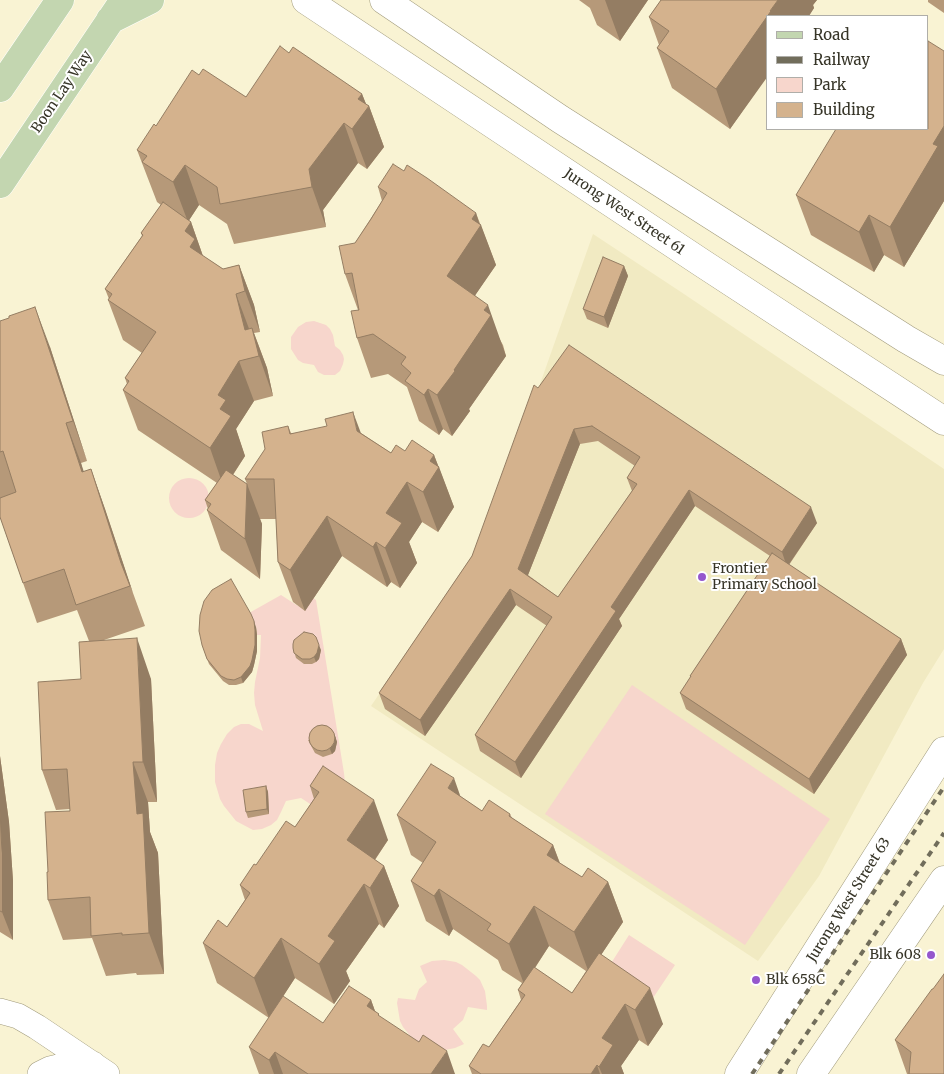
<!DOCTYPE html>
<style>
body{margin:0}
#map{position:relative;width:944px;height:1074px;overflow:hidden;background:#f9f3d3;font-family:Merriweather,serif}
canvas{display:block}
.legend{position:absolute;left:766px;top:15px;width:162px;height:115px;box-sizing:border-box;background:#fff;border:1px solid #afaea9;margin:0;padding:6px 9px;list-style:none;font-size:15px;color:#373528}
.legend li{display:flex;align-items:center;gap:10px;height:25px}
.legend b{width:25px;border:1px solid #afaea9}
</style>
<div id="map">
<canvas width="944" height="1074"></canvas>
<ul class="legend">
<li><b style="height:6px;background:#c3d6b0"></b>Road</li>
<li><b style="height:6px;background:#716d5b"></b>Railway</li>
<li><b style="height:14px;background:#f7d6cc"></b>Park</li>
<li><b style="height:14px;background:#d4b28d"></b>Building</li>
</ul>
</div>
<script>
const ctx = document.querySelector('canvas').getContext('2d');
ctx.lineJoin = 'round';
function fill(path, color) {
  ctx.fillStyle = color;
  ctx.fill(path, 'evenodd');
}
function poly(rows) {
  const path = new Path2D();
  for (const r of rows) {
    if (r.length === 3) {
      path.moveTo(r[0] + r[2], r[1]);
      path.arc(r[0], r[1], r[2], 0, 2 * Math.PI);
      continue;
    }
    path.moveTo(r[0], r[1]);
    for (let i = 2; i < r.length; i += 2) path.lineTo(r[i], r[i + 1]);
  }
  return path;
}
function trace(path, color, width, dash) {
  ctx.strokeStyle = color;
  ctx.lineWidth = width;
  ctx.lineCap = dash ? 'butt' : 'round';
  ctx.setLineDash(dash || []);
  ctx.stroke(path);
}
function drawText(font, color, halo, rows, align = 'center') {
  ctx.font = font + ' Merriweather,serif';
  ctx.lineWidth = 4;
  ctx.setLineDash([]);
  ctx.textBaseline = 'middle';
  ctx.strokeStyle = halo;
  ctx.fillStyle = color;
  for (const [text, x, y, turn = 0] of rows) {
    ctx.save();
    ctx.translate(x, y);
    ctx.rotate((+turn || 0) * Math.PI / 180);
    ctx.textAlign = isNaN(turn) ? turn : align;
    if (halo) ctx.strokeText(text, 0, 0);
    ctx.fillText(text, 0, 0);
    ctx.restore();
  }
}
const built = poly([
 [593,234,681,292,944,469,944,649,923,683,819,876,758,961,371,706,486,537]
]);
const green = poly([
 [314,321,326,325,330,329,333,335,335,346,340,350,343,355,344,359,343,364,340,371,335,375,324,375,318,372,314,365,303,363,298,360,291,349,291,337,298,327,306,322],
 [189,498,20],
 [281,595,298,606,309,603,313,598,316,600,344,773,348,813,330,817,301,798,286,801,281,812,277,820,271,825,262,829,253,830,236,821,224,806,220,799,215,782,215,765,217,753,221,744,227,734,234,727,241,724,249,724,263,731,255,705,254,693,255,682,260,658,261,635,257,635,256,627,249,613],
 [632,685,830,819,745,945,545,814],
 [629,935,675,965,653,998,608,968],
 [444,960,456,962,462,965,476,976,480,980,485,991,487,1006,487,1010,468,1007,463,1020,453,1029,464,1044,455,1048,445,1050,420,1044,411,1037,403,1027,400,1021,397,1003,398,998,415,1000,419,989,427,982,420,966,432,961]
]);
const minor = poly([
 [0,1011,18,1016,37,1027,107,1074],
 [40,1074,50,1069,67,1065,93,1064]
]);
const tertiary = poly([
 [306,0,702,263,944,421],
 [384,0,560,119,906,339,944,361],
 [739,1074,944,751],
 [811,1074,944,880]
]);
const primary = poly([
 [110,20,150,0],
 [0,88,60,0],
 [0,184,124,0]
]);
const rail = poly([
 [752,1074,944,787],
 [779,1074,944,833]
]);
const wall = poly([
 [579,0,648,0,620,41,597,25,590,8],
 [661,0,817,0,813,5,814,8,730,129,672,88,657,48,659,45,649,17],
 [928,0,944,0,944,13,928,2],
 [944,51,944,201,904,267,884,255,874,272,811,235,796,195],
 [289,53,362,94,366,104,369,106,384,147,367,169,358,163,323,210,326,227,234,244,227,224,199,205,189,220,191,222,203,256,223,269,239,265,254,305,260,332,254,333,267,368,273,396,254,401,236,429,245,456,233,475,247,484,245,479,288,426,291,433,361,433,391,453,405,451,434,455,454,507,438,532,422,522,409,542,417,563,400,588,391,582,387,587,342,556,305,611,293,602,278,562,276,519,260,519,262,524,260,579,221,550,207,510,208,509,205,500,217,483,138,430,123,390,127,384,125,378,142,353,123,340,108,300,109,299,105,289,142,236,141,233,161,205,157,202,137,150,156,126,199,75,246,97],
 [378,187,476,213,496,265,475,295,503,345,506,356,469,409,470,411,452,436,443,429,439,435,419,421,407,387,388,374,371,378,357,338,358,310,345,274,355,243,382,201],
 [624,266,628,276,608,328,587,319,583,309],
 [0,321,50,347,87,461,81,463,83,472,91,469,105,509,133,593,145,626,104,640,151,679,157,802,148,802,150,832,158,853,164,974,137,975,136,973,106,976,92,938,63,940,48,900,48,872,70,811,70,809,56,810,42,770,81,679,89,641,77,610,37,623,0,517],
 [538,388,817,523,789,565,901,639,907,655,814,794,686,709,680,693,691,677,690,676,770,556,695,506,619,619,622,626,521,778,480,751,475,735,547,626,516,605,425,736,385,709,379,693,472,556],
 [598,441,635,466,627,478,632,491,558,597,528,575,580,444],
 [256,627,257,635,257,651,254,665,252,672,243,683,236,685,229,685,223,681,209,664,202,645],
 [293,648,321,650,319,659,316,662,312,664,304,664,296,658],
 [335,736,337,742,335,751,332,754,323,757,315,753,308,740],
 [0,756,9,822,13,881,13,940,0,932],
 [266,786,268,792,269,814,248,818,246,812],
 [310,786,388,840,375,860,384,866,399,906,384,928,379,924,346,971,350,981,334,1004,295,978,269,1018,217,983,203,943,227,927,245,900,240,885,256,865,295,827,314,799],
 [460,796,482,811,510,814,512,818,553,845,560,863,582,877,608,882,623,922,601,955,663,1024,648,1046,639,1040,621,1066,624,1074,472,1074,469,1066,489,1047,521,1000,518,990,522,983,502,970,498,960,453,929,449,936,426,921,411,881,423,863,411,855,397,815],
 [549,946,586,971,572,993,535,968],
 [933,989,944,1074,907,1074,895,1040],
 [371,1000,375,1011,379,1016,455,1074,259,1074,249,1047,323,1023]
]);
const shadedWall = poly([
 [605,0,648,0,620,41],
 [778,0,817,0,813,5,814,8,809,16,768,16,768,76,730,129,716,89],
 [362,94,368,109,369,106,384,147,367,169,352,129,358,99],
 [344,123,358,163,323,210,326,227,312,187,309,169],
 [944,126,944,201,904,267,890,227,933,144],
 [185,165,199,205,188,222,173,182],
 [476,213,480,226,481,225,496,265,461,316,447,276,472,219],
 [869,215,884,255,874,272,859,232],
 [191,222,205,262,204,287,185,231],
 [239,265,254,305,260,332,245,291],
 [624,266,628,276,608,328,604,317],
 [236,294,251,334,245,330],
 [488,305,506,356,469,409,470,411,452,436,437,395,454,370,484,310],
 [35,307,50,347,87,461,73,421],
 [252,328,267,368,273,396,259,356],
 [239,361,254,401,236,429,245,456,224,488,210,448,220,409,218,395],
 [428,389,443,429,439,435,424,395],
 [353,412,368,452,357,431],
 [66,423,81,463,97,512,82,472],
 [574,429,580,444,524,585,518,569],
 [434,455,439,468,439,467,454,507,438,532,423,492,430,461],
 [91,469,105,509,133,593,121,563],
 [407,482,422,522,409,542,417,563,400,588,385,548,386,513],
 [247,484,262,524,260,579,245,539],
 [689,490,695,506,619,619,622,626,521,778,515,762,611,607],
 [811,507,817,523,787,567,782,552],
 [327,516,342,556,305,611,290,570],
 [376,542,391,582,387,587,373,547],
 [510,589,516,605,425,736,420,720],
 [254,621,256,627,257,635,257,651,254,665,252,672,243,683,241,677],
 [137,638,151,679,157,802,143,762],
 [901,639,907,655,814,794,809,779],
 [319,645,321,650,319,659,316,662,314,657],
 [335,736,337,742,335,751,332,754,330,749],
 [0,756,9,822,13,881,13,940,2,912,0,810],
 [133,762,148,802,150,832,158,853,164,974,149,933,137,814],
 [454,778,468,818,448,788],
 [266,786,268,792,269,814,267,809],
 [374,800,388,840,361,880,347,840],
 [553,845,568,886,547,855],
 [384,866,399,906,384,928,370,888],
 [608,882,623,922,589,973,574,932],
 [364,884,379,924,346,971,350,981,334,1004,319,964,328,936],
 [439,889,453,929,449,936,434,896],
 [534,906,549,946,524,984,509,944],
 [281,938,295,978,269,1018,254,978],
 [650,988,663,1024,648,1046,635,1010],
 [371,1000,384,1036,367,1006],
 [625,1004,639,1040,621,1066,624,1074,602,1074,599,1067,602,1038],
 [447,1051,455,1074,431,1074],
 [275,1052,283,1074,274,1074,269,1060],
 [597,1065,600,1074,591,1074]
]);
const building = poly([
 [661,0,778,0,770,11,771,11,716,89,657,48,669,31,649,17,661,0],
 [928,41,944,51,944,126,933,144,938,146,890,227,869,215,859,232,796,195,836,129,928,129,928,41],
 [280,46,289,53,293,47,362,94,358,99,369,106,352,129,344,123,309,169,312,187,220,204,217,187,185,165,173,182,142,162,147,156,137,150,154,124,156,126,192,70,199,75,203,69,246,97,280,46],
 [393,164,404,171,407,165,427,178,476,213,472,219,481,225,447,276,488,305,484,310,491,315,454,370,455,371,437,395,428,389,424,395,405,381,411,373,401,364,406,357,373,334,357,338,351,311,359,310,352,273,345,274,339,246,355,243,371,219,387,193,378,187,393,164],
 [163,202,191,222,185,231,195,239,190,247,223,269,239,265,245,291,236,294,245,330,252,328,259,356,239,361,218,395,226,400,220,409,231,416,210,448,123,390,129,381,125,378,156,332,108,300,112,294,105,289,143,235,141,233,163,202],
 [603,257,624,266,604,317,583,309,603,257],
 [35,307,73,421,66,423,82,472,91,469,121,563,130,586,76,605,64,569,23,583,0,517,0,498,16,492,3,451,0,452,0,321,9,318,9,316,35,307],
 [569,345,811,507,782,552,689,490,611,607,616,611,515,762,475,735,552,617,510,589,420,720,379,693,472,556,534,385,538,388,569,345],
 [592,426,640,457,627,478,637,484,558,597,518,569,574,429,592,426],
 [353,412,357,431,391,453,396,445,405,451,412,440,434,455,430,461,439,467,423,492,407,482,386,513,402,523,385,548,376,542,373,547,327,516,290,570,278,562,274,479,245,479,265,449,262,432,288,426,290,434,327,426,325,419,353,412],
 [226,470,247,484,245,539,207,510,211,504,205,500,226,470],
 [772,553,901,639,809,779,680,693,691,676,690,676,772,553],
 [231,579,251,614,254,621,255,630,255,645,252,660,250,666,241,677,234,680,227,679,221,676,207,659,202,645,199,631,200,615,204,601,212,590,231,579],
 [304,632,313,634,316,637,319,645,317,653,314,657,310,659,302,659,294,653,293,648,293,644,294,640,304,632],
 [137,638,143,762,133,762,137,814,143,813,149,933,122,935,122,933,91,936,90,897,48,900,47,872,48,872,45,812,70,811,67,769,42,770,38,682,81,679,79,642,137,638],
 [322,738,13],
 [431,764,454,778,448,788,482,811,489,800,510,814,509,816,553,845,547,855,582,877,588,868,608,882,574,932,534,906,509,944,487,930,491,924,439,889,434,896,411,881,436,842,397,815,431,764],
 [323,766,374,800,347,840,384,866,370,888,364,884,328,936,335,941,319,964,281,938,254,978,203,943,218,920,227,927,250,893,240,885,254,864,256,865,286,821,295,827,319,792,310,786,323,766],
 [266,786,267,809,246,812,243,790,266,786],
 [0,810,2,853,2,912,0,911,0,810],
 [599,953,650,988,635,1010,625,1004,602,1038,613,1045,599,1067,597,1065,591,1074,481,1074,469,1066,483,1044,489,1047,525,995,518,990,534,967,572,993,599,953],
 [944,974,944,1074,909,1074,911,1052,895,1040,932,989,933,989,944,974],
 [349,986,371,1000,367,1006,379,1014,378,1015,419,1042,423,1035,447,1051,431,1074,308,1074,275,1052,269,1060,249,1047,283,996,323,1023,349,986]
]);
const markers = [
 [702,577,5,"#9557cd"],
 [931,955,5,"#9557cd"],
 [756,980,5,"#9557cd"]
];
const streetNames = [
 ["Boon Lay Way",62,92,-56],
 ["Jurong West Street 61",624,212,34],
 ["Jurong West Street 63",849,900,-58]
];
const poiNames = [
 ["Frontier",712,569],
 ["Primary School",712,585],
 ["Blk 608",921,955,"right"],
 ["Blk 658C",766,980]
];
fill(built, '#f1eac2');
fill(green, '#f7d6cc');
trace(minor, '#a09a7c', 26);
trace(tertiary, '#a09a7c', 29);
trace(primary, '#fff', 29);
trace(minor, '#fff', 25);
trace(tertiary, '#fff', 28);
trace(primary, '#c3d6b0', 28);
trace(rail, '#716d5b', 4, [6, 6]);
fill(wall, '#b69979');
fill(shadedWall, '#947d63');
fill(building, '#d4b28d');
trace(building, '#947d63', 1);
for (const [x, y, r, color] of markers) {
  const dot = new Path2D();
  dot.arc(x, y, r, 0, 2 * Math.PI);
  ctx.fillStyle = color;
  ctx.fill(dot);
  trace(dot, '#fff', 2);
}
drawText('14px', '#373528', '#fff', streetNames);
drawText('14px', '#373528', '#fff', poiNames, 'left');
</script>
